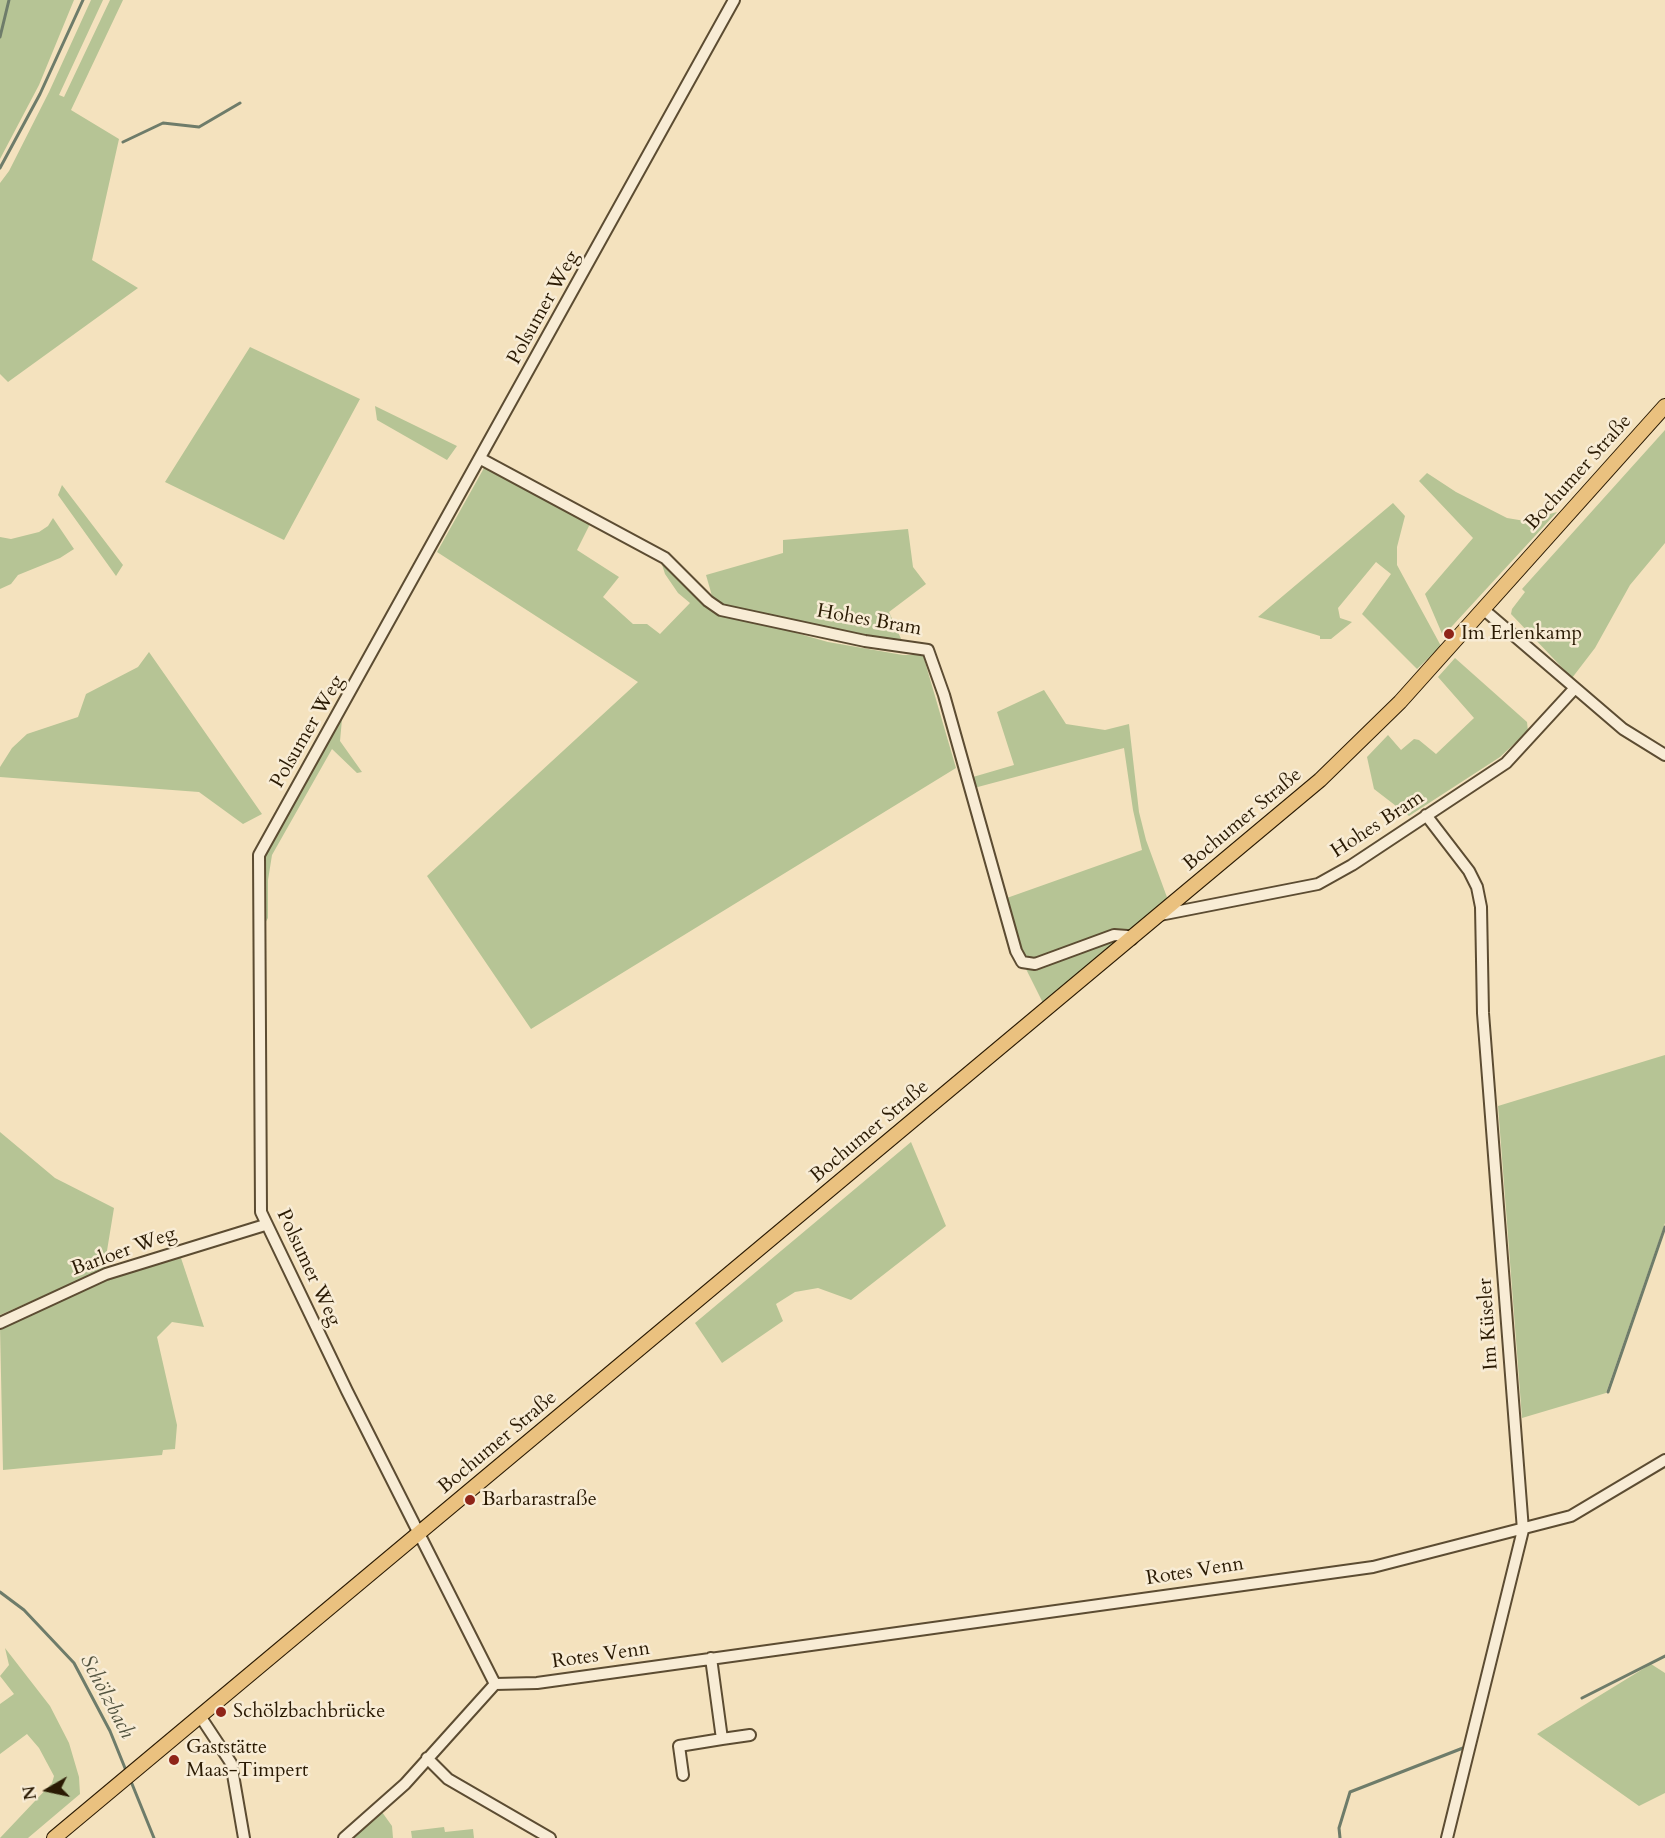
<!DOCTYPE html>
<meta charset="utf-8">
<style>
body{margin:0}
#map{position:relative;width:1665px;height:1838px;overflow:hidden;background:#f4e2be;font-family:Cardo,serif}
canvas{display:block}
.north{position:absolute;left:18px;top:1760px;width:60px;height:60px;-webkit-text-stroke:4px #f8ecd5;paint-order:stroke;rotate:261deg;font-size:16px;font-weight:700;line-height:24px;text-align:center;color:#2a1a03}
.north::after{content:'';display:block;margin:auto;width:21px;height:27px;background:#2a1a03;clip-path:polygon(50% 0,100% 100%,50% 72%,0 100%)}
</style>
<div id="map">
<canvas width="1665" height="1838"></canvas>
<div class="north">N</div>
</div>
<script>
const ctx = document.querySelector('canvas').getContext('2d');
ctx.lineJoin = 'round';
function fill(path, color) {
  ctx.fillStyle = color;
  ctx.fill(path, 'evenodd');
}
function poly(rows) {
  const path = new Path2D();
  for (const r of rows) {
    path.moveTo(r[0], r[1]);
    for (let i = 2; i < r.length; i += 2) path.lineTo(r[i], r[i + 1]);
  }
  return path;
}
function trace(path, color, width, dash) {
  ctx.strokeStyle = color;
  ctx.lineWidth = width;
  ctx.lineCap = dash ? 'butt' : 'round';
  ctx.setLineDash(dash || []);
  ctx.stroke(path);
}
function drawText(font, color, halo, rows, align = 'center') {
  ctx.font = font + ' Cardo,serif';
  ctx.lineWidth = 5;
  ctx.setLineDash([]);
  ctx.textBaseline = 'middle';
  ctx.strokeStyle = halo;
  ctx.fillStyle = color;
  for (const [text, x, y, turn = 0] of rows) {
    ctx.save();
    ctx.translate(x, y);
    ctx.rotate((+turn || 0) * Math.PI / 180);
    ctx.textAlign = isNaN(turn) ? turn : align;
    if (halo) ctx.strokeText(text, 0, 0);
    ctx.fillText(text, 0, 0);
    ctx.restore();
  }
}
const green = poly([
 [0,0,74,0,39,85,0,159],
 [91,0,103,0,59,95,64,97,110,0,123,0,71,110,119,139,92,260,138,288,8,382,0,374,0,183,9,171,49,92],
 [250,347,360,399,284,540,165,482],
 [375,406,457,446,447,460,377,420],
 [1665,430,1665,543,1630,585,1595,648,1572,678,1511,614,1512,609,1525,592,1522,589],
 [490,466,591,522,577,550,619,577,603,597,633,624,647,624,660,634,690,603,678,593,665,574,660,558,715,610,828,642,903,655,923,655,956,768,531,1029,427,876,638,682,437,552,484,468],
 [1427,473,1456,492,1507,518,1525,521,1557,512,1443,636,1425,594,1473,538,1419,481],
 [62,485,123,565,116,576,58,495],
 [1393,503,1405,516,1397,547,1397,565,1441,646,1417,669,1362,614,1391,574,1376,562,1338,608,1340,618,1352,622,1331,639,1320,639,1320,636,1258,617],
 [53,518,74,549,60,558,18,575,11,584,0,589,0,537,11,539,39,532,48,526],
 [908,529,913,567,926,584,889,612,902,641,735,610,718,603,712,596,706,575,783,553,783,540],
 [149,652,262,814,243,824,199,792,0,777,0,767,12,748,27,734,78,717,86,694,138,667],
 [1455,658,1527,722,1528,731,1500,757,1409,816,1374,789,1367,757,1388,735,1401,750,1414,739,1419,740,1436,754,1474,718,1438,677],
 [1044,690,1066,724,1105,730,1129,724,1139,812,1146,840,1168,900,1129,933,1036,961,1025,958,1018,950,1004,899,1142,850,1133,810,1124,748,974,788,973,777,1014,765,997,712],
 [342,719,340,741,362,772,357,773,332,749,272,855,268,880,268,918,263,927,261,869,265,849,331,730],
 [1099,941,1112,940,1116,941,1116,945,1044,1005,1026,969],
 [1665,1055,1665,1223,1606,1393,1522,1418,1498,1106],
 [0,1132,55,1178,114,1208,104,1269,0,1315],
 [911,1142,946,1226,851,1300,818,1288,795,1292,776,1304,783,1321,722,1363,695,1323],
 [180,1255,204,1327,172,1322,157,1337,177,1425,175,1449,163,1450,162,1455,3,1470,0,1327,104,1280],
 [5,1648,50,1706,69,1743,79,1777,80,1794,28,1838,0,1838,52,1783,54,1776,39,1748,27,1734,0,1754,0,1704,14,1694,0,1676,9,1665],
 [1651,1664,1665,1673,1665,1793,1639,1806,1537,1734],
 [382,1812,392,1826,393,1838,351,1838],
 [444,1827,445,1832,473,1829,474,1838,412,1838,411,1831]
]);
const stream = poly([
 [0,37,9,0],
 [123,142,163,123,199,127,240,103],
 [0,168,40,94,83,0],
 [1608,1392,1665,1227],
 [0,1592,24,1610,74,1663,110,1731,127,1773],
 [1582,1698,1665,1656],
 [130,1779,154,1838],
 [1340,1838,1339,1828,1350,1792,1463,1748]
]);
const minor = poly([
 [481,459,665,558,708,601,721,610,865,641,928,650,944,695,1016,951,1022,962,1035,964,1114,935,1127,936,1132,939],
 [1483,609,1623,729,1665,755],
 [1426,815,1469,871,1477,887,1481,907,1483,1013,1523,1530,1447,1838],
 [1160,915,1318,884,1352,865,1506,763,1575,688],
 [0,1323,106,1274,265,1225],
 [495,1684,347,1391,261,1212,259,855,734,0],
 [495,1684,537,1683,1373,1567,1571,1516,1665,1460],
 [200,1716,231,1763,244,1838],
 [722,1739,750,1735],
 [427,1758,448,1779,550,1838],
 [683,1775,679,1746,722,1739,711,1658],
 [344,1838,405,1784,495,1684]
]);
const major = poly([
 [54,1838,1320,780,1400,702,1665,406]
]);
const markers = [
 [1449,634,6,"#8f2418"],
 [470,1500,6,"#8f2418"],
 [221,1712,6,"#8f2418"],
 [174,1760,6,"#8f2418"]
];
const streetNames = [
 ["Polsumer Weg",544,308,-61],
 ["Bochumer Straße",1579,473,-48],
 ["Hohes Bram",869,621,10],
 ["Polsumer Weg",308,732,-60],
 ["Bochumer Straße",1243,820,-40],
 ["Hohes Bram",1378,825,-33],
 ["Bochumer Straße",870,1132,-40],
 ["Barloer Weg",124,1252,-20],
 ["Polsumer Weg",308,1268,65],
 ["Im Küseler",1489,1324,-94],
 ["Bochumer Straße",498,1443,-40],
 ["Rotes Venn",1195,1572,-9],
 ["Rotes Venn",601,1656,-8]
];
const poiNames = [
 ["Im Erlenkamp",1461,634],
 ["Barbarastraße",482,1500],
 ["Schölzbachbrücke",233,1712],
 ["Gaststätte",186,1748],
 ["Maas-Timpert",186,1771]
];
const waterNames = [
 ["Schölzbach",106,1697,62]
];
fill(green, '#b6c495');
trace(stream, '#6e7c6a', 3);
trace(minor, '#5c4c32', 14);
trace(major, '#2a1a03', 16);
trace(minor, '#f8ecd5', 10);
trace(major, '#eac17f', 14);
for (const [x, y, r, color] of markers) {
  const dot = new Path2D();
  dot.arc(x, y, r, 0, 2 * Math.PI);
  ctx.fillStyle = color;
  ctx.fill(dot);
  trace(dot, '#f8ecd5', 2);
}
drawText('20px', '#2a1a03', '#f8ecd5', streetNames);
drawText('20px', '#2a1a03', '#f8ecd5', poiNames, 'left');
drawText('italic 21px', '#52533f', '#f8ecd5', waterNames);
</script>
